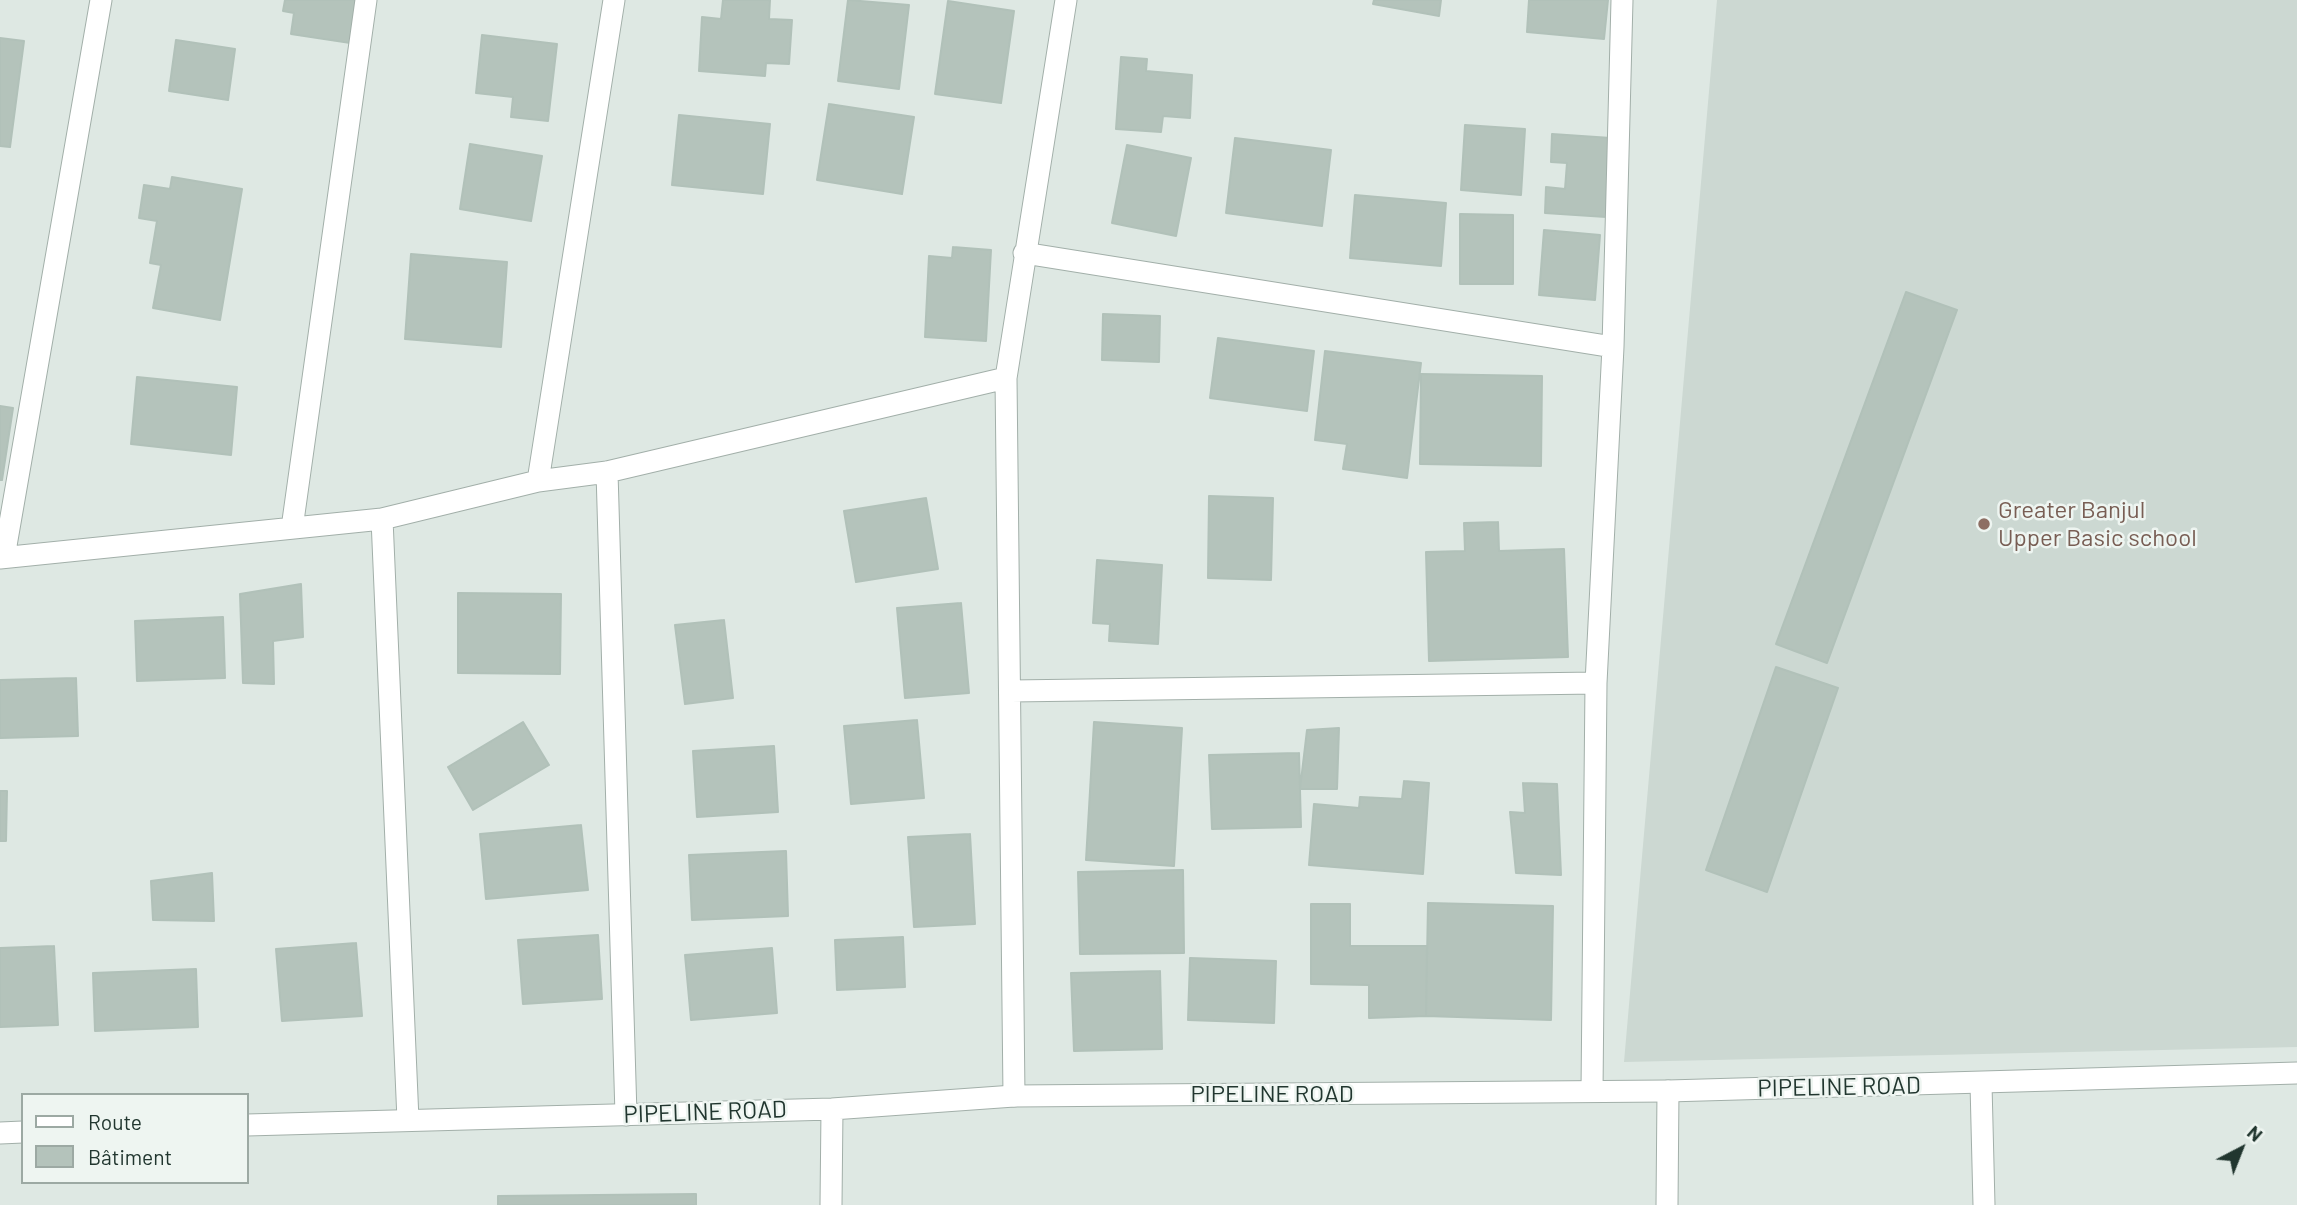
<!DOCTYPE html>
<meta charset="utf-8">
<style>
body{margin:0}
#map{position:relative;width:2297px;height:1205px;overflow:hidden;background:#dee8e3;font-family:Barlow,sans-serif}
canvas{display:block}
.legend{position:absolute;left:21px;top:1093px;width:228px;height:91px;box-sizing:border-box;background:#eef5f1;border:2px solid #9ca9a3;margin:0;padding:9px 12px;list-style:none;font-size:21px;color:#21362f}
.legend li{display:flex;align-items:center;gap:14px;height:35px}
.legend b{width:35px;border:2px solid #9ca9a3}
.north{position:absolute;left:2206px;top:1114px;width:70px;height:70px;-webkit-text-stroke:5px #eef5f1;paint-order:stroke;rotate:42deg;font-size:19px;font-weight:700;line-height:28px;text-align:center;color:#21362f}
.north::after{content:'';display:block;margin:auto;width:24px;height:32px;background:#21362f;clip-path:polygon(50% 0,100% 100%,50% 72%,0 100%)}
</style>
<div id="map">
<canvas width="2297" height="1205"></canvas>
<ul class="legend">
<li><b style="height:9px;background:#fff"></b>Route</li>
<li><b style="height:19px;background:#b4c3bb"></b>Bâtiment</li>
</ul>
<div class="north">N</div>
</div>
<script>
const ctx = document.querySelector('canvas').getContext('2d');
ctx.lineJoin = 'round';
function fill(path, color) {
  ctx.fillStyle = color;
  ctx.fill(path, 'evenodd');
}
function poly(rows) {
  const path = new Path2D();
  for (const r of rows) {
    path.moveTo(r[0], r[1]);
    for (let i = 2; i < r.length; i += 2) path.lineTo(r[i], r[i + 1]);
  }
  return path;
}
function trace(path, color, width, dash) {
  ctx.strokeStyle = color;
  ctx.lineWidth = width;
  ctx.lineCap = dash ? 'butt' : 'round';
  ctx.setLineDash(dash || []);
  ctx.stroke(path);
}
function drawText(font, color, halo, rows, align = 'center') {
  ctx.font = font + ' Barlow,sans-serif';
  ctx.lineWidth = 5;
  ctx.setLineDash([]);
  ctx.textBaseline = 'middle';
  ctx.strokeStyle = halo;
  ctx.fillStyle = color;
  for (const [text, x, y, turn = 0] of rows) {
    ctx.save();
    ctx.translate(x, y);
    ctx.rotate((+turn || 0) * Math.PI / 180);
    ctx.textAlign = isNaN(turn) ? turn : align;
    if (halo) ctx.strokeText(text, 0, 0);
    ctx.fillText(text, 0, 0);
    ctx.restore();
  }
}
const built = poly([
 [1717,0,2297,0,2297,1047,1624,1062]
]);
const building = poly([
 [285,0,364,0,357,44,291,34,294,13,283,11,285,0],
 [723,0,770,0,769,19,792,20,789,64,766,63,765,76,699,71,702,17,721,19,723,0],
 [848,0,909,5,899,89,838,81,848,0],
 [1374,0,1441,0,1439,16,1373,4,1374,0],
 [1529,0,1608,0,1604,39,1527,32,1529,0],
 [948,1,1014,11,1001,103,935,94,948,1],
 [482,35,557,44,548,121,511,117,513,97,476,93,482,35],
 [0,38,24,41,10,147,0,146,0,38],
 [176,40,235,49,228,100,169,91,176,40],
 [1121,57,1147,59,1146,71,1192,75,1190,118,1163,116,1161,132,1116,129,1121,57],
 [829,104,914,117,902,194,817,180,829,104],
 [679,115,770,124,763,194,672,185,679,115],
 [1465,125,1525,129,1521,195,1461,190,1465,125],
 [1552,134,1611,138,1606,217,1545,213,1546,187,1565,189,1567,163,1551,162,1552,134],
 [1235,138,1331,150,1322,226,1226,213,1235,138],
 [470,144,542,156,531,221,460,209,470,144],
 [1127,145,1191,158,1176,236,1112,223,1127,145],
 [172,177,242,189,220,320,153,308,161,265,150,263,157,221,139,218,144,185,170,189,172,177],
 [1355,195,1446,203,1441,266,1350,258,1355,195],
 [1460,214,1513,215,1513,284,1460,284,1460,214],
 [1544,230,1600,235,1595,300,1539,295,1544,230],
 [953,247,991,250,986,341,925,337,929,256,952,258,953,247],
 [411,254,507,262,501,347,405,339,411,254],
 [1906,292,1957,310,1827,663,1776,644,1906,292],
 [1103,314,1160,316,1159,362,1102,360,1103,314],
 [1218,338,1314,351,1307,411,1210,398,1218,338],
 [1325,351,1421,363,1407,478,1343,469,1347,444,1315,440,1325,351],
 [1421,374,1542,376,1541,466,1420,464,1421,374],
 [137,377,237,387,231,455,131,444,137,377],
 [0,406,13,408,2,480,0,480,0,406],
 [1209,496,1273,498,1271,580,1208,578,1209,496],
 [926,498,938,569,856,582,844,511,926,498],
 [1498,522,1499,551,1564,549,1568,657,1429,661,1426,552,1465,551,1464,523,1498,522],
 [1097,560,1162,565,1158,644,1109,641,1110,624,1093,623,1097,560],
 [301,584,303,637,273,641,274,684,243,683,240,594,301,584],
 [458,593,561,594,560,674,458,673,458,593],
 [961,603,969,693,905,698,897,608,961,603],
 [223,617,225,678,137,681,135,621,223,617],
 [724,620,733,698,685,704,675,625,724,620],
 [1776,667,1838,688,1767,892,1706,870,1776,667],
 [76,678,78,736,0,738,0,680,76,678],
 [917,720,924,798,851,804,844,726,917,720],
 [523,722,549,765,473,810,448,767,523,722],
 [1094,722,1182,728,1174,866,1086,860,1094,722],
 [1339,728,1337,789,1300,789,1307,730,1339,728],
 [774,746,778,812,697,817,693,751,774,746],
 [1299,753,1301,827,1212,829,1209,755,1299,753],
 [1404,781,1429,783,1423,874,1309,865,1314,804,1359,808,1360,797,1402,799,1404,781],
 [1523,783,1557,784,1561,875,1516,873,1510,812,1525,813,1523,783],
 [0,791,7,791,6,841,0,841,0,791],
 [581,825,588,890,486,899,480,834,581,825],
 [970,834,975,924,914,927,908,837,970,834],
 [786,851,788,916,692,920,689,855,786,851],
 [1183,870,1184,953,1080,954,1078,872,1183,870],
 [212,873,214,921,153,920,151,881,212,873],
 [1428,903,1553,906,1551,1020,1426,1016,1428,903],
 [1311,904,1350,904,1350,946,1427,946,1426,1016,1369,1018,1369,985,1311,984,1311,904],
 [598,935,602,999,523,1004,518,940,598,935],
 [903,937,905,987,837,990,835,940,903,937],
 [356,943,362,1016,282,1021,276,949,356,943],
 [54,946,58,1025,0,1027,0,948,54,946],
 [772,948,777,1013,691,1020,685,955,772,948],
 [1190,958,1276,961,1274,1023,1188,1020,1190,958],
 [196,969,198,1027,95,1031,93,973,196,969],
 [1160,971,1162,1049,1074,1051,1071,973,1160,971],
 [696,1194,696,1205,498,1205,498,1196,696,1194]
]);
const minor = poly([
 [1024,253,1613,347],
 [607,472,626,1115],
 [538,481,614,0],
 [382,519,408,1120],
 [292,528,366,0],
 [4,557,101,0],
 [0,558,382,519,538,481,607,472,1006,378],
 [1011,691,1596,683],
 [1981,1084,1984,1205],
 [1592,1091,1596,683,1613,347,1622,0],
 [1014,1096,1006,378,1066,0],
 [1667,1205,1668,1091]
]);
const tertiary = poly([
 [247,1125,832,1109,1014,1096,1668,1091,2297,1073],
 [0,1133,23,1132],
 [831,1205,832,1109]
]);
const markers = [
 [1984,524,7,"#8d6e63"]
];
const educationNames = [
 ["Greater Banjul",1998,510],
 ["Upper Basic school",1998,538]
];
const streetNames = [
 ["PIPELINE ROAD",1839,1087,-1],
 ["PIPELINE ROAD",1272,1094],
 ["PIPELINE ROAD",705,1112,-2]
];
fill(built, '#ccd8d2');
fill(building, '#b4c3bb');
trace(building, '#b1c1b9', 2);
trace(minor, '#a2afa9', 23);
trace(tertiary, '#a2afa9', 23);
trace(minor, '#fff', 21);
trace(tertiary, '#fff', 21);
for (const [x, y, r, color] of markers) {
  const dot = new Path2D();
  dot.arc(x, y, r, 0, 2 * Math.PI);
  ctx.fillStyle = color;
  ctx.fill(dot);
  trace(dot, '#eef5f1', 2.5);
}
drawText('24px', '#785e54', '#eef5f1', educationNames, 'left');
drawText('24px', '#21362f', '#eef5f1', streetNames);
</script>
